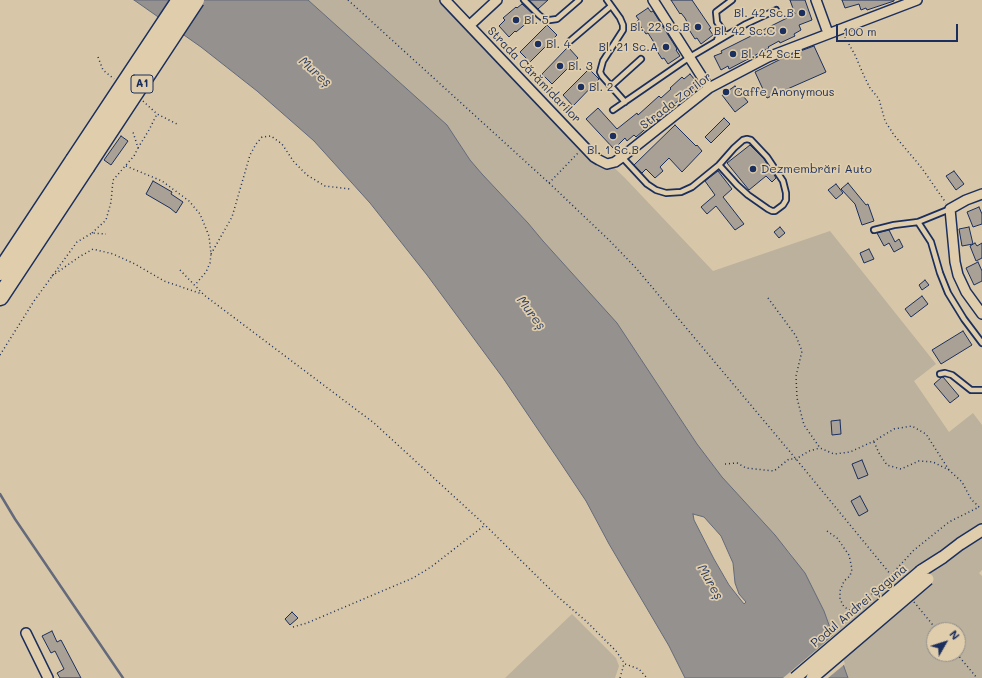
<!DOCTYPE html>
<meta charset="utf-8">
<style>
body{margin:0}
#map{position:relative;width:982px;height:678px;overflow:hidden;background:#d7c7a8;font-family:Mali,sans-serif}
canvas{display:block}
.north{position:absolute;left:926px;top:622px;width:40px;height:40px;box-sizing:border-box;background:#dfcdab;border:1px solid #918e8c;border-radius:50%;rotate:51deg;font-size:11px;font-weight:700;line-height:16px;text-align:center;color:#1b2f5e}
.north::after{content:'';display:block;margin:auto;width:14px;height:18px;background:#1b2f5e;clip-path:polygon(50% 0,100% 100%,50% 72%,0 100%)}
.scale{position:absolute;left:836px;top:24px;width:122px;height:18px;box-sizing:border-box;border:2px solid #1b2f5e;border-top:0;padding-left:5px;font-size:12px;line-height:14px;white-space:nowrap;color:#1b2f5e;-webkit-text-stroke:3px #dfcdab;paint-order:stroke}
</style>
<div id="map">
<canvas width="982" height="678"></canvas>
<div class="north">N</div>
<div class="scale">100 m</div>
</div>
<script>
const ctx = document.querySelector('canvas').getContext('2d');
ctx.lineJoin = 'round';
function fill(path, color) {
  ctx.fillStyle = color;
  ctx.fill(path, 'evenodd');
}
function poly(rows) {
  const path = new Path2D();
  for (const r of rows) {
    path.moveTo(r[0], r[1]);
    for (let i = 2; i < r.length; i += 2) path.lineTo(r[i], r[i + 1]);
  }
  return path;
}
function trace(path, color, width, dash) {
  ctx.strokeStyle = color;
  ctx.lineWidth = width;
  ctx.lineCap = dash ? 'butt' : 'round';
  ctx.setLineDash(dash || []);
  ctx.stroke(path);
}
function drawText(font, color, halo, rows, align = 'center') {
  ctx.font = font + ' Mali,sans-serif';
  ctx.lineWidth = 3.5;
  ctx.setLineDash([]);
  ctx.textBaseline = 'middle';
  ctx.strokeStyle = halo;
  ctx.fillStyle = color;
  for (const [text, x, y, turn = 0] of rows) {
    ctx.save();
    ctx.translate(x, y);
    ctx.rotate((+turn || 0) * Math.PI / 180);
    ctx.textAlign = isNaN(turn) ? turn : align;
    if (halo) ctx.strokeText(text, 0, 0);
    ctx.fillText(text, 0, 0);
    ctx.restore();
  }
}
const green = poly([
 [308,0,453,0,602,156,625,178,713,271,830,231,936,364,914,381,949,432,973,413,982,425,982,570,979,573,982,576,982,678,848,678,824,611,791,554,722,477,697,444,617,323,543,241,528,223,482,174,470,160,447,125],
 [934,630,958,630,958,654,934,654],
 [572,614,616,658,619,666,615,678,505,678]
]);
const water = poly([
 [134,0,308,0,447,125,470,160,482,174,528,223,543,241,617,323,697,444,722,477,775,535,805,573,824,611,848,678,685,678,669,646,609,544,586,501,560,462,503,378,427,275,370,203,314,141,257,91,201,47,134,0],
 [693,514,704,517,721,536,733,563,735,583,739,594,746,602,744,604,729,585,714,559,694,520,693,514]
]);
const pier = poly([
 [834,635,845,664,828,678,783,678]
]);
const stream = poly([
 [0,494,15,519,123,678]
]);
const building = poly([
 [529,0,548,0,538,9,529,0],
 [671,0,692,0,711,28,709,29,713,35,701,44,697,38,695,39,686,25,688,24,685,18,681,13,680,14,671,0],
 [790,0,805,0,812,20,799,25,801,30,794,34,795,36,780,43,779,41,768,47,769,48,729,69,728,66,721,70,714,56,722,53,721,51,795,14,790,0],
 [842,0,894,0,894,1,867,10,866,8,861,10,859,4,845,8,842,0],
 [522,4,533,14,527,19,529,21,516,32,515,31,509,37,499,26,505,20,503,18,516,7,517,8,522,4],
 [648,8,651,12,653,11,677,49,676,50,680,56,668,64,664,58,662,59,653,45,655,44,648,33,646,34,637,21,639,20,636,16,648,8],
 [547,25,557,35,530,62,520,52,547,25],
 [814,46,826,72,767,98,755,72,787,56,814,46],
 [568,47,578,58,552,84,542,74,568,47],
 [589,69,599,79,573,106,563,95,589,69],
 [690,74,699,85,693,91,694,92,681,102,679,100,670,108,672,110,658,121,657,119,636,137,634,135,627,141,625,138,614,149,586,119,598,108,617,129,637,113,638,115,659,96,661,98,671,89,670,88,682,77,684,79,690,74],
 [735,86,748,102,735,112,722,95,735,86],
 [724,118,730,124,711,143,705,137,724,118],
 [675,125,696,146,697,145,702,151,682,172,669,158,660,167,663,171,655,178,646,169,642,173,634,165,675,125],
 [121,136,128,141,111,165,104,160,121,136],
 [750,145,764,159,776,178,772,182,766,176,749,190,727,163,750,145],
 [718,171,732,189,723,197,744,224,735,230,716,206,707,214,701,207,715,195,705,181,718,171],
 [954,171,964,184,956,190,946,176,954,171],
 [153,181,172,192,171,194,183,202,176,213,170,208,146,194,153,181],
 [848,183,866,205,868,204,874,221,862,225,855,204,841,189,848,183],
 [836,184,843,193,836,199,828,190,836,184],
 [979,207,982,214,982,224,973,227,967,212,979,207],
 [780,227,785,233,779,238,774,232,780,227],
 [969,227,973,244,962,246,959,229,969,227],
 [889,230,895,242,899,239,903,247,894,252,889,243,884,246,877,233,889,230],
 [975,243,977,246,982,243,982,258,976,261,970,246,975,243],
 [869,249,874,259,864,263,860,253,869,249],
 [978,262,982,271,982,281,974,285,966,268,978,262],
 [925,280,929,285,922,290,919,285,925,280],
 [922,296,928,304,911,317,905,309,922,296],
 [963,331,972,345,941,364,932,350,963,331],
 [942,377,943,377,959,396,950,403,934,384,942,377],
 [840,420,841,434,832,435,831,421,840,420],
 [862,460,868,475,858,479,852,464,862,460],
 [860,496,868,511,859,516,851,501,860,496],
 [292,612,298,618,290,625,285,619,292,612],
 [52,631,57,642,61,640,81,678,60,678,57,673,64,669,55,651,51,653,42,636,52,631]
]);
const path = poly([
 [348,0,549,183,609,240,636,268,796,459,896,581],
 [845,37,855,55,864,76,870,88,879,99,885,121,894,135,921,167,946,203],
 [98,57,103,70,114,79],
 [143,101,157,114,177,124],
 [138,148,149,130,157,114],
 [126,166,162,181,189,201,200,214,209,236,211,254,210,263,206,272,195,285],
 [549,183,578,153],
 [92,233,106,220,111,202,113,180,134,156,138,148,133,132],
 [211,254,232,217,250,155,256,144,262,137,271,136,282,144,294,162,307,175,325,186,350,189],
 [180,270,204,295,374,423,485,525,557,596,587,622,616,651,625,664,639,669,647,678],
 [52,276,79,257,93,249,113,254,135,264,164,281,202,294],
 [768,298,796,336,802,351,796,376,797,398,804,425,820,448,834,454,850,452,874,441,894,429,912,426,926,434,949,470],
 [0,355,34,301,77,242,92,233,106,234],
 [874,442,879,453,887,465,901,469,919,461,933,462,949,470,962,482,971,499,979,507,982,507],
 [725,464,737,463,746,468,774,471,789,459,796,459,809,451,820,448],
 [827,531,837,538,849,555,852,569,850,576,844,581,840,591,840,599,844,607,850,610,857,608,891,575,914,550,949,522,979,507],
 [914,602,937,630],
 [293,627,307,623,413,578,431,567,485,525],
 [957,654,977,678],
 [620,678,624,664]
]);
const service = poly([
 [524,0,539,15,544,19,550,20,557,19,579,0],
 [607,0,620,18,623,25,623,30,603,61,600,72,602,76,625,102],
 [717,40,722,29,717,22,716,12,732,0],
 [570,41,611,6],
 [611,86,641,59],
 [613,110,690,57,746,24,776,10],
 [622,157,647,184,656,190,666,193,681,192,692,187,719,165,734,148,743,140,747,139,751,140,767,157,783,181,786,193,786,200,783,205,775,211,772,211,768,209,748,195,737,185,719,165],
 [918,222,931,242,940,273,948,293,964,319,982,343],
 [874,230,894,225,918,222,950,209],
 [940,374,945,373,952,375,971,390,982,390]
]);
const minor = poly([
 [445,0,594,157,599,160,607,164,615,162,622,157,709,88,768,57,917,0],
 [653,0,709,88],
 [816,0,828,33],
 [470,25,497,0],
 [982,194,966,200,950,209,955,262,958,275,966,292,982,314],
 [26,633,48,678]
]);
const tertiary = poly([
 [921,571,943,557,960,544,982,530]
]);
const motorway = poly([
 [0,272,74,160],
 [0,297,86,167]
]);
const tertiaryBridge = poly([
 [795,678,921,571],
 [812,678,928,579]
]);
const motorwayBridge = poly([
 [74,160,180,0],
 [86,167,196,0]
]);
const markers = [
 [802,13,4,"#1b2f5e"],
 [516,20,4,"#1b2f5e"],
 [698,27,4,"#1b2f5e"],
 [783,31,4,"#1b2f5e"],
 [538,44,4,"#1b2f5e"],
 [666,47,4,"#1b2f5e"],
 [733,54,4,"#1b2f5e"],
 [560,66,4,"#1b2f5e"],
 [581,87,4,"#1b2f5e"],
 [726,92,4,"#1b2f5e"],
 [613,136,4,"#1b2f5e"],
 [753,169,4,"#1b2f5e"]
];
const shields = [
 [142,84,22]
];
const shieldNames = [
 ["A1",142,84]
];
const poiNames = [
 ["Bl. 42 Sc.B",794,13,"right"],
 ["Bl. 5",524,20],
 ["Bl. 22 Sc.B",690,27,"right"],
 ["Bl. 42 Sc.C",775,31,"right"],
 ["Bl. 4",546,44],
 ["Bl. 21 Sc.A",658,47,"right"],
 ["Bl. 42 Sc.E",741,54],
 ["Bl. 3",568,66],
 ["Bl. 2",589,87],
 ["Caffe Anonymous",734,92],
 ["Bl. 1 Sc.B",613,150,"center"],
 ["Dezmembrări Auto",761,169]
];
const streetNames = [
 ["Strada Cărămidarilor",534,75,46],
 ["Strada Zorilor",676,101,-37],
 ["Podul Andrei Șaguna",859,606,-40]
];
const waterNames = [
 ["Mureș",315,72,42],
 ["Mureș",531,313,53],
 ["Mureș",710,582,60]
];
fill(green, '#bbb19d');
fill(water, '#94918e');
trace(water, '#646a7b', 1);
fill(pier, '#d7c7a8');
trace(stream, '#646a7b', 2.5);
fill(building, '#a9a196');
trace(building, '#1b2f5e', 1);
trace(service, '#1b2f5e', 8);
trace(minor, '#1b2f5e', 12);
trace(tertiary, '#1b2f5e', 14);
trace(motorway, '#1b2f5e', 19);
trace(path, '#1b2f5e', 1.5, [1, 3]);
trace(service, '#dfcdab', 4.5);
trace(minor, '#dfcdab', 9);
trace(tertiary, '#dfcdab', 11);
trace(motorway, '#dfcdab', 16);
trace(tertiaryBridge, '#1b2f5e', 14, []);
trace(motorwayBridge, '#1b2f5e', 19, []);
trace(tertiaryBridge, '#dfcdab', 11);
trace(motorwayBridge, '#dfcdab', 16);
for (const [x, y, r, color] of markers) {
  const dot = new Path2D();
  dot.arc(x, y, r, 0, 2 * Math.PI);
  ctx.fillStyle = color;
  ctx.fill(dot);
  trace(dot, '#dfcdab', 1.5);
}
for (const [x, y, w] of shields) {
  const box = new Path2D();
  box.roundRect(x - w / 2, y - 9, w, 18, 3);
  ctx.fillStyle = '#dfcdab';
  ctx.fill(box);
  trace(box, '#1b2f5e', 1);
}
drawText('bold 11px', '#1b2f5e', null, shieldNames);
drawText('12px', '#1b2f5e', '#dfcdab', poiNames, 'left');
drawText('12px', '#1b2f5e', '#dfcdab', streetNames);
drawText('italic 13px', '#2d3e65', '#dfcdab', waterNames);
</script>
